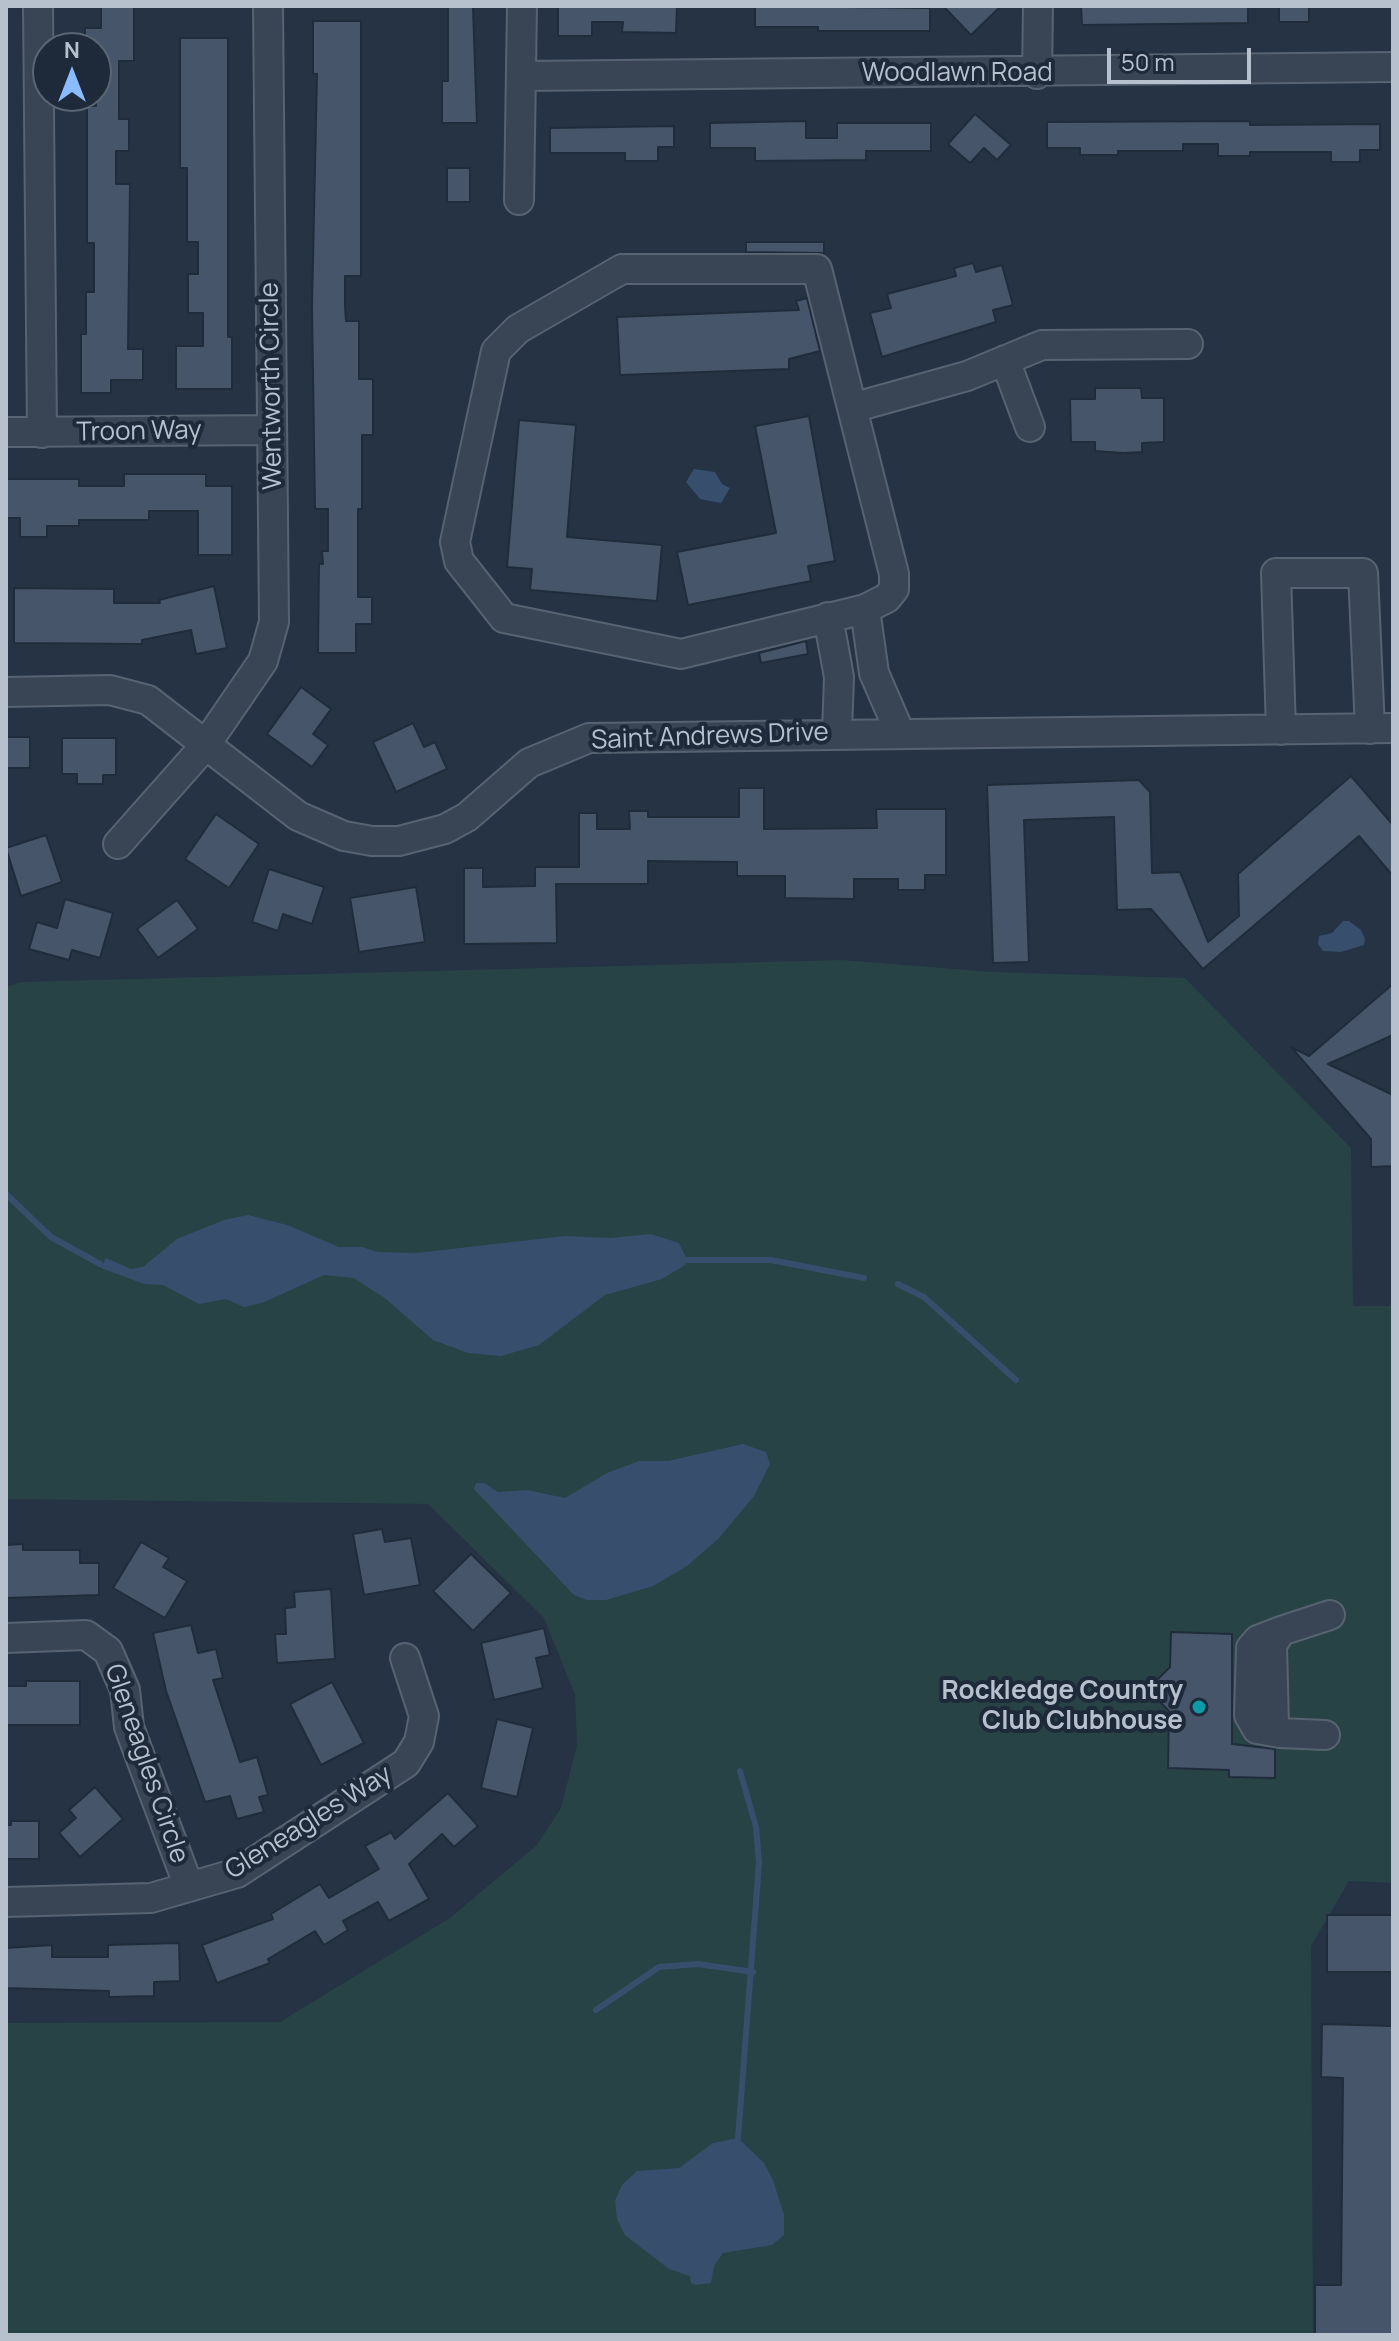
<!DOCTYPE html>
<style>
body{margin:0}
#map{position:relative;width:1399px;height:2341px;overflow:hidden;background:#253344;font-family:Manrope,sans-serif}
canvas{display:block}
.frame{position:absolute;inset:0;border:8px solid #b7c0cd;pointer-events:none}
.north{position:absolute;left:32px;top:32px;width:80px;height:80px;box-sizing:border-box;background:#1e2a39;border:2px solid #5b6674;border-radius:50%;rotate:0deg;font-size:22px;font-weight:700;line-height:32px;text-align:center;color:#b7c0cd}
.north::after{content:'';display:block;margin:auto;width:28px;height:36px;background:#8abbff;clip-path:polygon(50% 0,100% 100%,50% 72%,0 100%)}
.scale{position:absolute;left:1107px;top:48px;width:144px;height:36px;box-sizing:border-box;border:4px solid #b7c0cd;border-top:0;padding-left:10px;font-size:24px;line-height:28px;white-space:nowrap;color:#b7c0cd;-webkit-text-stroke:6px #1e2a39;paint-order:stroke}
</style>
<div id="map">
<canvas width="1399" height="2341"></canvas>
<div class="frame"></div>
<div class="north">N</div>
<div class="scale">50 m</div>
</div>
<script>
const ctx = document.querySelector('canvas').getContext('2d');
ctx.lineJoin = 'round';
function fill(path, color) {
  ctx.fillStyle = color;
  ctx.fill(path, 'evenodd');
}
function poly(rows) {
  const path = new Path2D();
  for (const r of rows) {
    path.moveTo(r[0], r[1]);
    for (let i = 2; i < r.length; i += 2) path.lineTo(r[i], r[i + 1]);
  }
  return path;
}
function trace(path, color, width, dash) {
  ctx.strokeStyle = color;
  ctx.lineWidth = width;
  ctx.lineCap = dash ? 'butt' : 'round';
  ctx.setLineDash(dash || []);
  ctx.stroke(path);
}
function drawText(font, color, halo, rows, align = 'center') {
  ctx.font = font + ' Manrope,sans-serif';
  ctx.lineWidth = 8;
  ctx.setLineDash([]);
  ctx.textBaseline = 'middle';
  ctx.strokeStyle = halo;
  ctx.fillStyle = color;
  for (const [text, x, y, turn = 0] of rows) {
    ctx.save();
    ctx.translate(x, y);
    ctx.rotate((+turn || 0) * Math.PI / 180);
    ctx.textAlign = isNaN(turn) ? turn : align;
    if (halo) ctx.strokeText(text, 0, 0);
    ctx.fillText(text, 0, 0);
    ctx.restore();
  }
}
const green = poly([
 [841,960,993,972,1185,978,1351,1148,1353,1306,1393,1306,1393,1883,1349,1881,1311,1946,1313,2335,6,2335,6,2023,280,2022,450,1918,537,1845,561,1808,577,1745,575,1695,544,1618,428,1504,6,1499,6,987,21,982]
]);
const water = poly([
 [694,469,715,472,722,484,730,488,721,503,700,499,686,482],
 [1343,921,1349,921,1361,930,1365,939,1364,945,1341,952,1323,951,1318,944,1319,936,1332,933],
 [248,1215,287,1225,339,1247,362,1247,378,1252,416,1253,565,1236,611,1238,651,1234,679,1243,687,1260,685,1265,662,1279,605,1295,539,1345,501,1356,468,1353,433,1340,386,1299,354,1278,324,1275,262,1303,244,1307,226,1299,199,1304,163,1285,144,1284,101,1268,106,1258,131,1269,143,1267,177,1239,224,1220],
 [743,1444,766,1452,770,1464,754,1496,719,1538,687,1566,653,1586,606,1600,587,1600,574,1595,474,1489,476,1483,484,1483,498,1492,527,1490,565,1498,607,1473,639,1461,668,1461],
 [738,2138,764,2163,773,2180,784,2215,784,2235,772,2245,723,2253,714,2266,711,2283,696,2285,691,2283,690,2276,669,2269,625,2235,617,2219,615,2201,622,2185,637,2171,679,2168,713,2143]
]);
const stream = poly([
 [6,1194,51,1237,100,1264],
 [687,1260,771,1260,864,1278],
 [898,1284,924,1297,1016,1380],
 [596,2010,659,1967,698,1964,753,1972],
 [738,2138,759,1863,756,1827,740,1771]
]);
const building = poly([
 [101,6,134,6,134,61,119,61,119,119,129,119,129,151,116,151,116,184,130,184,128,349,143,349,143,380,111,380,111,393,81,393,81,334,86,334,86,292,94,292,94,243,87,243,87,106,96,106,96,48,85,48,85,28,101,28,101,6],
 [558,6,677,6,676,33,622,32,623,22,592,22,592,36,558,36,558,6],
 [755,6,930,8,930,31,818,31,818,27,755,27,755,6],
 [943,6,1001,6,971,35,943,6],
 [1081,6,1248,6,1248,23,1082,25,1081,6],
 [1279,6,1309,6,1309,22,1279,22,1279,6],
 [448,7,473,7,477,123,442,123,442,81,448,81,448,7],
 [313,21,361,21,361,276,345,276,345,306,346,321,359,321,359,379,373,379,373,435,362,435,362,509,358,509,358,597,372,597,372,624,356,624,356,653,318,653,319,564,323,564,322,551,328,551,328,509,315,509,312,306,317,74,313,74,313,21],
 [180,38,228,38,228,337,232,337,232,389,176,389,176,346,203,346,203,313,188,313,188,274,198,274,198,242,187,242,187,168,180,168,180,38],
 [975,114,1011,145,997,160,984,148,970,163,948,144,975,114],
 [806,121,806,138,837,138,837,123,931,123,931,151,866,151,866,160,755,161,755,148,710,148,710,123,806,121],
 [1250,121,1250,125,1380,124,1380,150,1360,150,1360,162,1331,162,1331,152,1250,152,1250,156,1218,156,1218,144,1183,144,1183,151,1118,151,1118,155,1080,155,1080,148,1047,148,1047,122,1250,121],
 [674,126,674,147,658,147,658,161,625,161,625,153,550,153,550,128,674,126],
 [447,168,470,168,470,202,447,202,447,168],
 [746,242,824,242,824,253,746,252,746,242],
 [973,263,976,272,1002,265,1013,305,993,310,996,322,882,357,870,313,891,308,887,294,956,276,954,268,973,263],
 [807,298,820,351,789,359,789,369,620,375,617,317,799,310,796,301,807,298],
 [1095,388,1141,388,1142,398,1164,398,1164,442,1142,443,1142,452,1123,453,1095,451,1095,442,1071,442,1070,399,1095,399,1095,388],
 [809,416,835,561,808,566,811,581,688,605,677,552,776,533,755,426,809,416],
 [519,420,576,425,567,537,662,545,657,601,530,590,532,569,507,567,519,420],
 [124,474,206,474,206,486,232,486,232,555,198,555,198,511,149,511,149,520,79,520,79,526,47,526,47,537,20,537,20,518,6,518,6,479,79,479,79,486,124,486,124,474],
 [214,586,227,648,196,654,191,630,142,640,142,644,14,643,14,588,114,589,114,603,160,603,159,600,214,586],
 [806,641,808,654,761,663,759,653,806,641],
 [301,687,331,709,313,734,328,745,312,767,267,734,301,687],
 [413,723,424,747,435,742,447,769,396,792,373,742,413,723],
 [6,737,30,737,30,768,6,768,6,737],
 [62,738,116,738,116,775,103,775,103,784,77,784,77,774,62,774,62,738],
 [1351,776,1393,825,1393,876,1359,836,1203,969,1151,909,1117,910,1114,817,1024,820,1029,962,993,963,987,785,1139,780,1150,792,1152,873,1180,872,1208,942,1239,916,1238,874,1351,776],
 [739,788,764,788,764,829,877,828,876,809,946,809,946,875,925,875,925,890,898,890,898,879,854,879,854,899,785,898,785,876,737,876,737,862,648,861,648,884,556,884,557,943,464,944,464,868,483,868,483,887,535,886,535,867,579,867,579,813,597,813,597,829,630,829,629,811,648,811,648,817,739,817,739,788],
 [216,814,259,844,229,888,185,859,216,814],
 [46,835,62,882,21,896,6,848,46,835],
 [269,869,324,887,312,924,283,914,278,931,252,922,269,869],
 [416,887,425,942,359,952,350,898,416,887],
 [65,899,113,913,100,958,72,950,69,960,29,949,37,922,57,928,65,899],
 [177,900,198,929,158,958,137,929,177,900],
 [1393,984,1393,1035,1328,1064,1393,1095,1393,1166,1371,1167,1371,1139,1291,1047,1309,1056,1393,984],
 [382,1529,385,1542,411,1538,420,1585,364,1595,353,1534,382,1529],
 [141,1542,169,1558,163,1567,187,1581,165,1618,113,1588,141,1542],
 [23,1544,23,1550,80,1550,80,1563,99,1563,99,1595,6,1598,6,1545,23,1544],
 [471,1554,511,1593,473,1631,433,1591,471,1554],
 [331,1589,335,1659,277,1663,275,1634,286,1634,285,1608,295,1607,294,1592,331,1589],
 [191,1625,198,1653,216,1649,223,1678,213,1680,240,1762,257,1757,268,1795,259,1797,264,1812,237,1819,230,1796,205,1802,166,1691,153,1633,191,1625],
 [544,1628,550,1655,536,1658,543,1688,494,1700,481,1643,544,1628],
 [1171,1632,1232,1634,1232,1744,1275,1749,1275,1778,1229,1777,1229,1770,1168,1768,1169,1711,1156,1698,1157,1680,1170,1667,1171,1632],
 [26,1681,80,1681,80,1725,6,1725,6,1686,26,1686,26,1681],
 [332,1682,364,1743,321,1765,290,1704,332,1682],
 [497,1719,533,1728,517,1797,481,1788,497,1719],
 [95,1787,123,1819,80,1857,59,1833,76,1818,69,1810,95,1787],
 [448,1793,478,1826,454,1847,442,1834,409,1864,429,1899,389,1921,378,1902,343,1921,348,1930,324,1945,315,1931,268,1959,270,1963,217,1983,202,1945,273,1919,271,1914,320,1884,329,1898,379,1869,365,1846,391,1832,395,1839,448,1793],
 [11,1821,39,1821,39,1859,6,1859,6,1825,11,1825,11,1821],
 [1327,1915,1393,1915,1393,1972,1327,1972,1327,1915],
 [179,1943,180,1981,154,1982,154,1996,109,1997,109,1991,6,1988,6,1948,52,1945,52,1957,108,1957,108,1945,179,1943],
 [1322,2024,1393,2026,1393,2335,1315,2335,1315,2285,1341,2285,1343,2078,1321,2077,1322,2024]
]);
const minor = poly([
 [38,6,42,433],
 [1037,74,1038,6],
 [522,76,1393,67],
 [519,200,522,6],
 [622,269,817,269,894,574,894,589,887,598,865,609,681,654,504,618,459,561,455,542,496,351,518,329,622,269],
 [1005,360,1030,427],
 [852,408,967,376,1042,345,1188,344],
 [6,432,272,430],
 [865,609,874,673,900,733],
 [828,617,839,677,837,733],
 [6,692,110,690,148,700,298,816,344,836,372,841,399,841,445,829,467,817,529,763,589,738,1393,728],
 [1281,730,1276,573,1363,573,1370,729],
 [118,844,204,747,263,661,274,622,268,6],
 [6,1638,86,1635,108,1651,125,1690,129,1727,189,1887],
 [1280,1733,1257,1729,1249,1715,1251,1648,1258,1640,1281,1631],
 [1325,1735,1280,1733,1274,1726,1272,1645,1281,1631,1330,1615],
 [6,1902,151,1898,237,1873,406,1763,419,1742,424,1716,405,1658]
]);
const markers = [
 [1199,1707,8,"#0f9aa8"]
];
const streetNames = [
 ["Woodlawn Road",957,74],
 ["Wentworth Circle",272,386,-91],
 ["Troon Way",139,432,-1],
 ["Saint Andrews Drive",710,737,-2],
 ["Gleneagles Circle",146,1764,71],
 ["Gleneagles Way",309,1823,-32]
];
const poiNames = [
 ["Rockledge Country",1183,1692],
 ["Club Clubhouse",1183,1722]
];
fill(green, '#274345');
fill(water, '#374f6d');
trace(stream, '#374f6d', 6);
fill(building, '#465569');
trace(building, '#202c3b', 2);
trace(minor, '#586371', 32);
trace(minor, '#394554', 28);
for (const [x, y, r, color] of markers) {
  const dot = new Path2D();
  dot.arc(x, y, r, 0, 2 * Math.PI);
  ctx.fillStyle = color;
  ctx.fill(dot);
  trace(dot, '#1e2a39', 3);
}
drawText('26px', '#b7c0cd', '#1e2a39', streetNames);
drawText('bold 26px', '#b7c0cd', '#1e2a39', poiNames, 'right');
</script>
